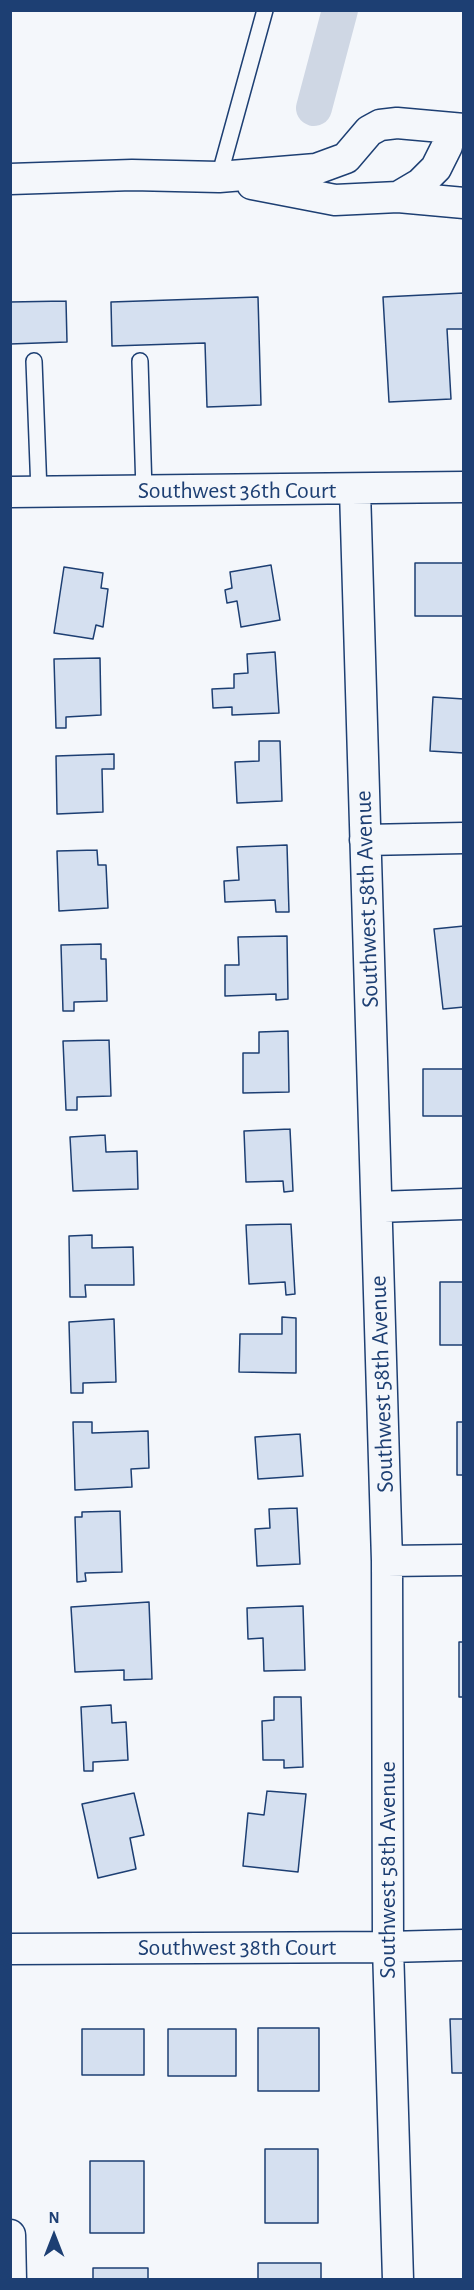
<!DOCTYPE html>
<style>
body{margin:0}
#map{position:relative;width:474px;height:2290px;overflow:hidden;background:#f4f7fb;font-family:"Alegreya Sans",sans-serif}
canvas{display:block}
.frame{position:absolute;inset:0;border:12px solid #1d3f73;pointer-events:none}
.north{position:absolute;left:24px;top:2206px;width:60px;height:60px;-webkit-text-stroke:4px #f4f7fb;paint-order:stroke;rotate:0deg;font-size:16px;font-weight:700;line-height:24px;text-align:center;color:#1d3f73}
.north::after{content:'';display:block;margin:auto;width:21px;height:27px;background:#1d3f73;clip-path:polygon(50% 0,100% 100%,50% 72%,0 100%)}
</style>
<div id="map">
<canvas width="474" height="2290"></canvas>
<div class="frame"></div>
<div class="north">N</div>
</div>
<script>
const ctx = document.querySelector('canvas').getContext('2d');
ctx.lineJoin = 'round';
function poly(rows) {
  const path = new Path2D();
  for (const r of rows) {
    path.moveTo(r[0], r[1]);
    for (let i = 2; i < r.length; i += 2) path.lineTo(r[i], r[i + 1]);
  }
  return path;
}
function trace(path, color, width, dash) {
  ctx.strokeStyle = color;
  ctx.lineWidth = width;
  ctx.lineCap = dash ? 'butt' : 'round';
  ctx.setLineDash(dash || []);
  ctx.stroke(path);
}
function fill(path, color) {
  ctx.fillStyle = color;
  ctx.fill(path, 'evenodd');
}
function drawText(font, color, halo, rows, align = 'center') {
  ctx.font = font + ' "Alegreya Sans",sans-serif';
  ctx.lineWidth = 4.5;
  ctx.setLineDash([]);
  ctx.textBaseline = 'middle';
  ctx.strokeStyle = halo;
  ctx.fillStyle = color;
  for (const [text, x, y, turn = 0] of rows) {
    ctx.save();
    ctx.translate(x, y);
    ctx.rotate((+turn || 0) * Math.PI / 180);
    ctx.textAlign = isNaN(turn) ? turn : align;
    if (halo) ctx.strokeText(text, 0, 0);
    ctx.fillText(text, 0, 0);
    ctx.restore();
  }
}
const canal = poly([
 [314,108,340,10]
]);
const building = poly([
 [464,293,464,329,447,329,451,399,389,402,383,297,464,293],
 [258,297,261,405,207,407,205,343,112,346,111,302,258,297],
 [66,301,67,342,10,344,10,302,66,301],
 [415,563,464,563,464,616,415,616,415,563],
 [271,565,280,620,241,627,237,601,227,603,225,590,232,588,230,572,271,565],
 [64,567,103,573,101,588,108,589,103,627,96,625,93,639,54,633,64,567],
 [275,652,279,713,232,715,232,707,213,708,212,689,234,688,234,674,248,673,247,654,275,652],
 [100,658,101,715,66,717,66,728,56,728,54,659,100,658],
 [433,697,464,699,464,753,430,751,433,697],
 [259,741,280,741,282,801,237,803,235,762,259,761,259,741],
 [114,754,114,769,102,769,103,812,57,814,56,756,114,754],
 [287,845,289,912,276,912,275,900,225,902,224,881,239,880,237,847,287,845],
 [97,850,98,865,106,865,108,908,59,911,57,851,97,850],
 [464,926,464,1007,443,1009,434,929,464,926],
 [287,936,288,999,276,1000,276,994,225,996,225,965,239,965,238,937,287,936],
 [101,944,101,959,106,959,107,1001,74,1002,74,1011,63,1011,61,945,101,944],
 [288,1031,289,1092,243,1093,243,1053,259,1053,259,1032,288,1031],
 [109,1040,111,1096,77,1097,77,1110,66,1110,63,1041,109,1040],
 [423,1069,464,1069,464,1116,423,1116,423,1069],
 [290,1129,293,1191,284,1192,283,1181,246,1182,244,1131,290,1129],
 [105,1135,106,1152,137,1151,138,1189,73,1191,70,1137,105,1135],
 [291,1224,295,1294,286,1295,285,1282,249,1284,246,1225,291,1224],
 [92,1235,92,1248,133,1247,134,1285,85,1285,86,1297,70,1297,69,1236,92,1235],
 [440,1282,464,1282,464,1345,440,1345,440,1282],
 [282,1317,296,1318,296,1373,239,1372,240,1334,282,1334,282,1317],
 [114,1319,116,1382,83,1383,83,1393,71,1393,69,1322,114,1319],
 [73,1422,92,1422,92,1433,148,1431,149,1468,131,1469,132,1487,75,1490,73,1422],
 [457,1422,464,1422,464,1475,457,1475,457,1422],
 [300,1434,303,1476,258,1479,255,1437,300,1434],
 [297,1508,300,1564,257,1566,255,1529,270,1528,269,1509,297,1508],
 [120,1511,122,1572,85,1573,86,1581,77,1582,75,1517,82,1517,82,1512,120,1511],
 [149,1602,152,1679,124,1680,124,1670,75,1672,71,1607,149,1602],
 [303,1606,305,1670,264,1671,263,1638,248,1639,247,1608,303,1606],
 [459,1642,464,1642,464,1697,459,1697,459,1642],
 [274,1697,301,1697,303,1767,284,1768,284,1760,263,1760,262,1721,274,1720,274,1697],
 [111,1705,112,1723,126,1722,128,1760,93,1762,93,1771,84,1771,81,1707,111,1705],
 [267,1791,306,1794,298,1872,243,1866,248,1813,264,1815,267,1791],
 [134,1793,144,1835,130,1838,136,1869,98,1878,82,1804,134,1793],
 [450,2019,464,2019,464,2073,452,2073,450,2019],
 [258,2028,319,2028,319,2091,258,2091,258,2028],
 [82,2029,144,2029,144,2075,82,2075,82,2029],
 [168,2029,236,2029,236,2076,168,2076,168,2029],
 [265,2149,318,2149,318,2223,265,2223,265,2149],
 [90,2161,144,2161,144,2233,90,2233,90,2161],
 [258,2263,321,2263,321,2280,258,2280,258,2263],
 [93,2268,148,2268,148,2280,93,2280,93,2268]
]);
const service = poly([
 [219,177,265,10],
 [34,361,39,492],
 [140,361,144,491]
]);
const minor = poly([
 [10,179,132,175,219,177,316,169,346,158,369,131,380,125,397,123,464,129],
 [252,184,335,200,398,197,464,203],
 [398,197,420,184,436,168,447,146,451,128],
 [355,490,387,1561,388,1947,398,2280],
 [10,492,464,487],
 [365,840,464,838],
 [377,1207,464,1204],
 [387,1561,464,1560],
 [10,1949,388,1947,464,1945],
 [10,2235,11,2280]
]);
const streetNames = [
 ["Southwest 36th Court",237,491],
 ["Southwest 58th Avenue",367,899,-92],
 ["Southwest 58th Avenue",382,1384,-92],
 ["Southwest 58th Avenue",388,1870,-90],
 ["Southwest 38th Court",237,1948]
];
trace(canal, '#cfd7e4', 36);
fill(building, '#d5e0f0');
trace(building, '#1d3f73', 1.5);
trace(service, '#1d3f73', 18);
trace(minor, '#1d3f73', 33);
trace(service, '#f4f7fb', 15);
trace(minor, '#f4f7fb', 30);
drawText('24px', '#1d3f73', '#f4f7fb', streetNames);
</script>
